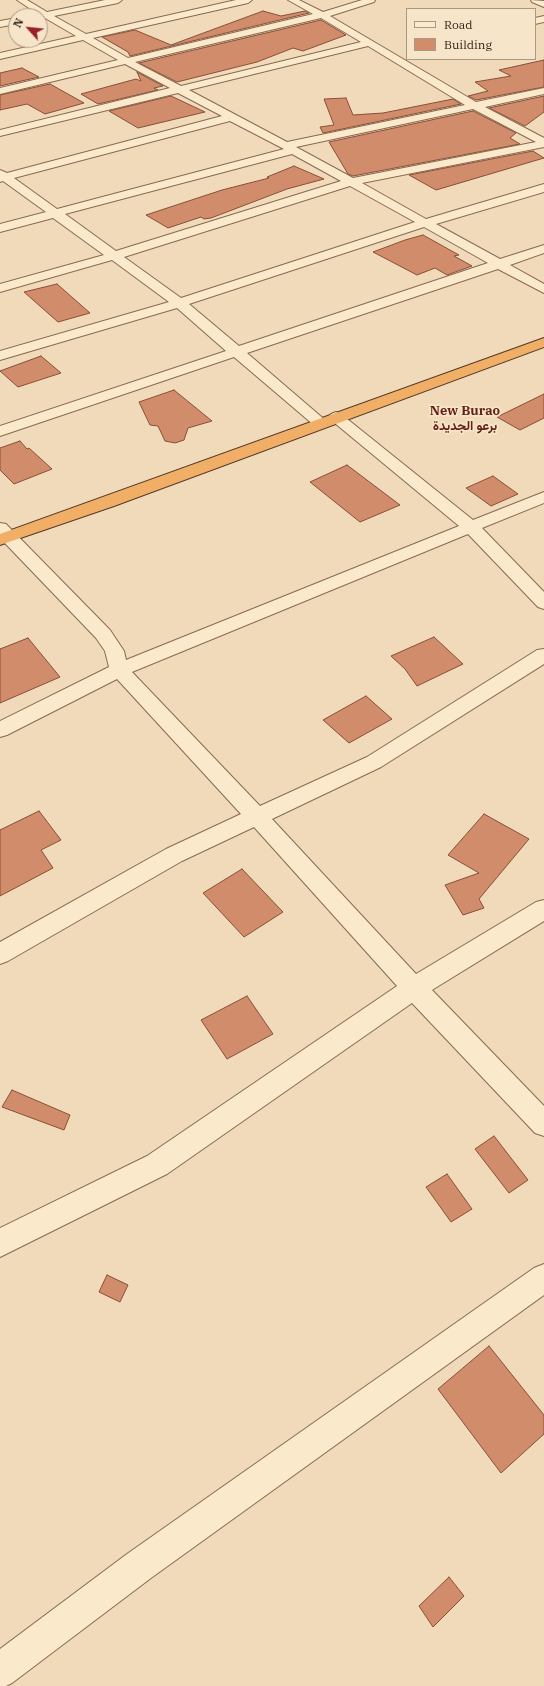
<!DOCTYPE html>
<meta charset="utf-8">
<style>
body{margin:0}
#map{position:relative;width:544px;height:1686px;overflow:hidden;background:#f0dab9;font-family:"IBM Plex Serif",serif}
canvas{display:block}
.legend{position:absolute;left:406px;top:8px;width:130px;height:52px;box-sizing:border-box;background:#f7e5c9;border:1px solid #a99883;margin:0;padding:5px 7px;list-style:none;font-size:12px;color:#352419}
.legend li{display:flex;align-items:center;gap:8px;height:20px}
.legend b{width:20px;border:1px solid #a99883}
.north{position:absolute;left:8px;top:8px;width:40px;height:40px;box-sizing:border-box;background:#f7e5c9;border:1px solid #a99883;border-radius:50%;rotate:297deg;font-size:11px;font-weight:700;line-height:16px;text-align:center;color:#352419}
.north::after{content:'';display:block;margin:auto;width:14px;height:18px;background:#9a1f2c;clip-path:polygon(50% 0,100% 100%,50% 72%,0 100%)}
</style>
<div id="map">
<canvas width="544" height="1686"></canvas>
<ul class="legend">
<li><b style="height:5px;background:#fbe9cc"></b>Road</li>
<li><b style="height:11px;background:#d18c6c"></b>Building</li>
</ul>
<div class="north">N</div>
</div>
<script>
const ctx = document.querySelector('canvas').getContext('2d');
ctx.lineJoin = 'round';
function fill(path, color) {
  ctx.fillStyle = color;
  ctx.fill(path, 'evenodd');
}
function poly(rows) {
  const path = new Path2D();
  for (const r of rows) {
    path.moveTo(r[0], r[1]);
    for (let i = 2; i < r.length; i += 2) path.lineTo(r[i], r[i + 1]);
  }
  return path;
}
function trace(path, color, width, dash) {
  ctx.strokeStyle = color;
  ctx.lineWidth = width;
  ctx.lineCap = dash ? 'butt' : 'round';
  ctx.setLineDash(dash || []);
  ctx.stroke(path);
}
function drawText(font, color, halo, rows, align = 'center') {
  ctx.font = font + ' "IBM Plex Serif",Vazirmatn,serif';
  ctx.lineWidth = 3.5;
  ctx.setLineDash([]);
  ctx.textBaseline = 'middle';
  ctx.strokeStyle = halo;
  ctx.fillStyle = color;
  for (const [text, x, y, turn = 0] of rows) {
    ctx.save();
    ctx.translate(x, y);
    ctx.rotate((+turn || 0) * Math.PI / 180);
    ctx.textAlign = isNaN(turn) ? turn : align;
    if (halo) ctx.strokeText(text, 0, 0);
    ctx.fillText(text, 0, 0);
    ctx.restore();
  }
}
const building = poly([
 [263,11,281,16,305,11,309,13,130,56,128,52,102,37,135,30,171,45,263,11],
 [321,20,346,35,303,51,293,48,257,62,177,82,139,63,321,20],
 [544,60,544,87,476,100,468,96,488,91,475,82,511,76,499,70,544,60],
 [22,68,39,77,0,86,0,73,22,68],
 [137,72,163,86,154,88,158,90,98,104,81,94,136,79,141,81,137,72],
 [50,84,84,103,45,114,27,104,0,110,0,95,50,84],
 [171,96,205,112,138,128,109,111,171,96],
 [544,96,544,112,525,126,489,108,544,96],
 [346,98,353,115,383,113,453,99,461,104,323,133,320,127,334,125,324,99,346,98],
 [473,111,516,133,510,138,520,144,353,176,348,174,329,142,473,111],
 [533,151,544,158,436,190,409,175,533,151],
 [294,166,324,179,287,189,211,218,204,219,201,217,168,228,146,215,222,190,269,178,267,177,294,166],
 [423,235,459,255,454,256,472,266,447,275,435,268,417,275,373,252,405,240,423,235],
 [57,284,90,313,58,322,24,292,57,284],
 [41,356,61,373,18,387,0,371,41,356],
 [174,390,212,421,188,428,184,440,175,443,165,441,158,426,150,425,139,402,174,390],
 [544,394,544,418,520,430,497,417,544,394],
 [20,441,27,449,29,448,52,469,14,484,0,470,0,448,20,441],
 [347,465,400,505,360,522,310,482,347,465],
 [493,476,518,494,491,506,466,488,493,476],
 [434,637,463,664,417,686,405,669,391,656,434,637],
 [28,638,60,677,0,703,0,649,28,638],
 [366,696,392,719,349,743,323,720,366,696],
 [39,811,61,840,41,850,53,868,0,896,0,830,39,811],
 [484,814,529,839,479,899,484,908,463,915,445,885,479,873,448,855,484,814],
 [242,869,283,912,244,937,203,893,242,869],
 [247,996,273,1034,227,1059,201,1020,247,996],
 [12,1090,70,1115,64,1130,2,1107,12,1090],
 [494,1136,528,1180,509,1193,475,1149,494,1136],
 [447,1174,472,1209,451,1222,426,1187,447,1174],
 [107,1275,128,1285,120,1302,99,1292,107,1275],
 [489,1346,544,1415,544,1434,501,1473,438,1389,489,1346],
 [449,1577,464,1596,433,1627,419,1606,449,1577]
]);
const minor = poly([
 [17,0,27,0,47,12,105,0,122,0,118,3,54,16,86,34,236,0,252,0,248,3,93,38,128,58,313,14,288,0,299,0,323,12,362,0,375,0,374,2,330,16,476,102,544,88,544,94,485,107,544,138,544,147,362,183,426,219,544,184,544,192,436,224,500,259,544,245,544,253,510,265,544,284,544,293,498,269,247,353,325,420,328,423,325,426,320,428,315,426,234,357,0,436,0,426,226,351,177,308,0,360,0,351,169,302,112,260,0,292,0,284,104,255,53,218,0,232,0,224,46,212,3,181,0,182,0,170,7,173,222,116,178,93,0,136,0,130,170,88,125,64,0,94,0,88,118,60,83,40,0,59,0,53,76,36,45,18,40,19,40,16,34,16,38,14,17,0],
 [321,18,361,42,181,86,135,62,321,18],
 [368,46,465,105,287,142,189,90,368,46],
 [473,109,536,142,353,178,296,147,473,109],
 [230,121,284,149,57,209,14,178,230,121],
 [292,154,341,181,116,251,65,214,292,154],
 [350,186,415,222,181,298,124,257,350,186],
 [424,227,488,263,239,346,189,304,424,227],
 [531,0,544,1,544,7,532,2,531,0],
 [544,16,544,22,535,24,535,18,544,16],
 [16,18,16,24,0,27,0,21,16,18],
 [336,412,341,414,473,520,544,492,544,503,482,528,544,592,544,609,538,607,468,534,132,672,260,806,367,757,537,650,544,649,544,664,381,767,272,819,416,974,536,902,544,900,544,921,432,990,544,1106,544,1136,535,1133,412,1003,167,1174,0,1257,0,1228,147,1156,397,986,254,827,182,861,8,961,0,964,0,942,166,849,241,814,117,679,7,735,0,737,0,721,109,667,105,651,96,638,0,538,0,523,6,524,110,630,124,651,126,660,459,526,331,420,328,417,331,414,336,412],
 [544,1264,544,1295,151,1578,12,1683,6,1686,0,1686,0,1649,127,1554,534,1268,544,1264]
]);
const trunk = poly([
 [544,338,544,347,114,506,0,545,0,534,544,338]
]);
const farDistrictnames = [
 ["New Burao",465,411],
 ["برعو الجديدة",465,426]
];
fill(building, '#d18c6c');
trace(building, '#884f37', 1);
trace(minor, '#876a53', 2);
trace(trunk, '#543828', 2);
fill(minor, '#fbe9cc');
fill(trunk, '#f0ae66');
drawText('bold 13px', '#641f16', '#f7e5c9', farDistrictnames);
</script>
